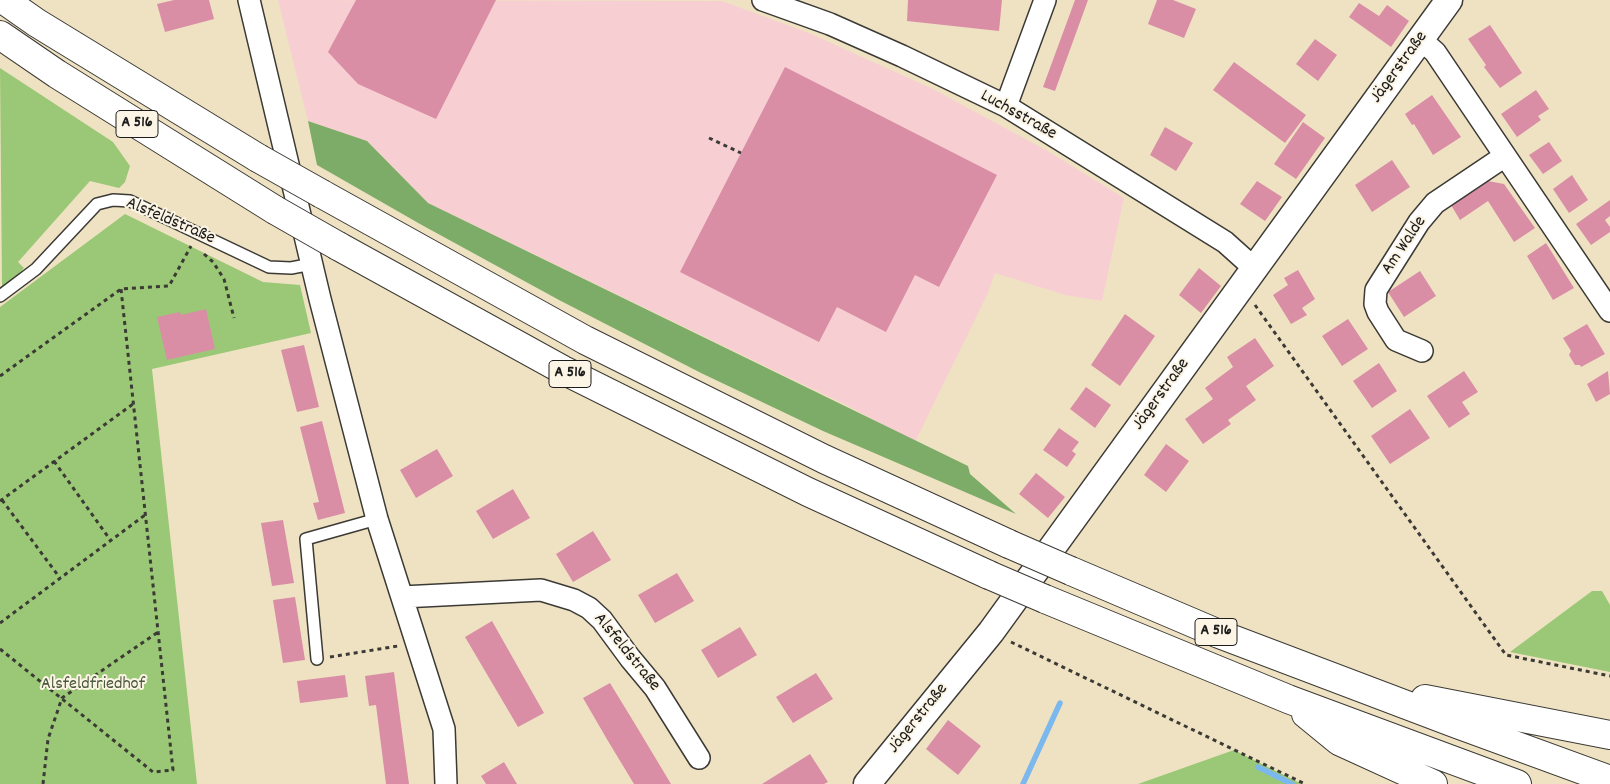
<!DOCTYPE html>
<meta charset="utf-8">
<style>
body{margin:0}
canvas{display:block;background:#efe2c2}
</style>
<canvas width="1610" height="784"></canvas>
<script>
const ctx = document.querySelector('canvas').getContext('2d');
ctx.lineJoin = 'round';
function fill(path, color) {
  ctx.fillStyle = color;
  ctx.fill(path, 'evenodd');
}
function poly(rows) {
  const path = new Path2D();
  for (const r of rows) {
    path.moveTo(r[0], r[1]);
    for (let i = 2; i < r.length; i += 2) path.lineTo(r[i], r[i + 1]);
  }
  return path;
}
function trace(path, color, width, dash) {
  ctx.strokeStyle = color;
  ctx.lineWidth = width;
  ctx.lineCap = dash ? 'butt' : 'round';
  ctx.setLineDash(dash || []);
  ctx.stroke(path);
}
function drawText(font, color, halo, rows, align = 'center') {
  ctx.font = font + ' Dekko,sans-serif';
  ctx.lineWidth = 4;
  ctx.setLineDash([]);
  ctx.textBaseline = 'middle';
  ctx.strokeStyle = halo;
  ctx.fillStyle = color;
  for (const [text, x, y, turn = 0] of rows) {
    ctx.save();
    ctx.translate(x, y);
    ctx.rotate((+turn || 0) * Math.PI / 180);
    ctx.textAlign = isNaN(turn) ? turn : align;
    if (halo) ctx.strokeText(text, 0, 0);
    ctx.fillText(text, 0, 0);
    ctx.restore();
  }
}
const built = poly([
 [278,0,722,1,809,33,933,89,1046,150,1124,198,1102,301,1065,295,995,273,988,293,915,442,848,406,428,203,367,141,308,121]
]);
const green = poly([
 [0,68,113,142,130,166,125,182,119,188,90,181,18,262,24,268,14,279,2,286],
 [125,214,263,282,300,285,311,333,152,369,197,784,0,784,0,307],
 [1592,591,1602,591,1610,605,1610,672,1510,652],
 [1234,750,1302,784,1138,784]
]);
const forest = poly([
 [308,121,367,141,428,203,968,466,970,474,1016,514,823,431,701,373,559,300,420,224,317,165]
]);
const stream = poly([
 [1258,767,1292,784],
 [1023,784,1060,703]
]);
const building = poly([
 [174,0,209,0,214,19,165,32,157,4],
 [356,0,496,0,436,119,358,84,328,52],
 [908,0,1002,0,999,31,907,21],
 [1075,0,1088,0,1055,91,1043,87],
 [1157,0,1173,0,1196,9,1184,38,1148,24],
 [1359,3,1379,16,1387,5,1409,21,1391,47,1349,17],
 [1490,25,1522,73,1500,88,1484,67,1486,65,1468,39],
 [1315,39,1337,55,1318,81,1296,64],
 [1234,62,1306,115,1285,143,1213,90],
 [785,67,997,175,939,287,915,275,886,332,837,307,819,342,680,272],
 [1536,90,1549,109,1538,116,1541,120,1517,137,1501,114],
 [1432,95,1461,137,1433,155,1414,124,1412,125,1405,114],
 [1303,122,1325,138,1296,179,1274,164],
 [1165,127,1193,143,1176,171,1150,155],
 [1549,142,1562,161,1543,174,1529,155],
 [1392,160,1410,187,1372,212,1355,185],
 [1572,175,1588,200,1569,213,1553,189],
 [1257,181,1282,197,1265,221,1240,204],
 [1488,181,1504,184,1535,228,1514,242,1488,201,1460,220,1451,205],
 [1610,200,1610,216,1605,220,1610,227,1610,232,1591,245,1576,224],
 [1546,243,1574,288,1553,300,1527,256],
 [1199,268,1221,286,1201,313,1179,295],
 [1298,270,1315,299,1302,308,1307,315,1291,324,1273,295,1288,285,1284,278],
 [1420,271,1436,296,1404,317,1388,292],
 [206,309,215,349,167,360,157,317,180,312,181,315],
 [1125,314,1155,336,1120,386,1091,365],
 [1348,319,1368,349,1342,366,1322,336],
 [1587,324,1605,354,1581,367,1580,365,1575,365,1569,355,1571,351,1563,338],
 [1255,338,1274,366,1246,386,1256,400,1228,420,1231,424,1203,444,1185,419,1213,399,1205,388,1233,367,1227,357],
 [304,345,319,407,297,412,281,350],
 [1379,363,1397,391,1372,408,1353,381],
 [1464,371,1478,392,1462,402,1470,414,1449,428,1427,396],
 [1608,371,1610,394,1596,402,1587,384],
 [1086,387,1111,405,1095,428,1070,409],
 [1410,409,1430,438,1390,464,1371,436],
 [322,421,345,513,318,520,313,503,319,502,300,427],
 [1059,428,1079,442,1072,451,1076,454,1067,467,1043,450],
 [1166,444,1189,461,1166,492,1144,475],
 [437,449,453,476,416,498,400,470],
 [1036,473,1065,497,1048,518,1019,494],
 [513,489,530,518,493,539,476,511],
 [283,520,294,583,272,586,261,523],
 [593,531,611,560,573,582,556,554],
 [677,573,694,601,655,623,638,595],
 [295,597,305,660,283,663,273,600],
 [492,621,544,713,518,727,465,637],
 [740,627,757,655,718,678,701,650],
 [394,672,404,747,409,784,386,784,376,705,369,706,365,676],
 [816,673,833,699,793,723,776,697],
 [345,675,348,697,300,703,297,681],
 [610,683,635,724,671,784,634,784,608,741,583,698],
 [948,720,981,746,958,775,926,749],
 [810,754,828,782,824,784,762,784],
 [504,762,517,784,486,784,481,776]
]);
const path = poly([
 [709,138,741,153],
 [204,254,213,262,224,279,234,318],
 [1255,305,1506,655,1610,676],
 [0,376,121,289,169,286,191,246],
 [54,461,111,541],
 [2,500,60,578],
 [0,501,133,404],
 [0,623,145,515],
 [1011,642,1305,784],
 [0,649,153,772,173,770,121,289],
 [330,657,398,646],
 [43,784,48,739,62,698,158,632]
]);
const service = poly([
 [0,296,36,269,97,204,113,200,130,201,269,267,291,268,312,264],
 [317,659,306,539,377,519]
]);
const minor = poly([
 [249,0,320,299,377,519,444,729,446,784],
 [763,0,830,24,902,56,1006,106,1225,242,1254,268],
 [1421,40,1435,52,1610,311],
 [1006,106,1045,0],
 [1422,351,1396,340,1378,312,1375,304,1376,290,1419,222,1435,203,1505,156],
 [402,597,541,590,574,600,589,608,602,620,630,658,655,688,699,758]
]);
const tertiary = poly([
 [867,784,991,632,1449,0]
]);
const motorway = poly([
 [4,0,37,23,258,158],
 [0,35,57,74,275,210],
 [322,194,585,340,824,459,1009,544],
 [338,246,563,370,808,492,989,575],
 [1071,571,1219,634,1454,723,1610,780],
 [1045,599,1288,699,1517,784],
 [1425,699,1610,735],
 [1306,714,1339,741,1433,784]
]);
const motorwayBridge = poly([
 [258,158,322,194],
 [275,210,338,246],
 [1009,544,1071,571],
 [989,575,1045,599]
]);
const shields = [
 [137,124,42],
 [570,374,42],
 [1216,632,42]
];
const shieldNames = [
 ["A 516",137,124],
 ["A 516",570,374],
 ["A 516",1216,632]
];
const streetNames = [
 ["Jägerstraße",1400,68,-54],
 ["Luchsstraße",1018,116,29],
 ["Alsfeldstraße",170,222,23],
 ["Am Walde",1405,246,-56],
 ["Jägerstraße",1162,395,-54],
 ["Alsfeldstraße",626,653,51],
 ["Jägerstraße",919,719,-51]
];
const parkNames = [
 ["Alsfeldfriedhof",93,686]
];
fill(built, '#f7cfd2');
fill(green, '#9bc876');
fill(forest, '#7cac67');
trace(stream, '#7bb8ee', 5.5);
fill(building, '#d98ea6');
trace(service, '#3c3a35', 14);
trace(minor, '#3c3a35', 24);
trace(tertiary, '#3c3a35', 29);
trace(motorway, '#3c3a35', 30);
trace(path, '#3c3a35', 3, [4, 4]);
trace(service, '#fff', 11);
trace(minor, '#fff', 21);
trace(tertiary, '#fff', 26);
trace(motorway, '#fff', 28);
trace(motorwayBridge, '#3c3a35', 30, []);
trace(motorwayBridge, '#fff', 28);
for (const [x, y, w] of shields) {
  const box = new Path2D();
  box.roundRect(x - w / 2, y - 13.5, w, 27, 4);
  ctx.fillStyle = '#fcf5e5';
  ctx.fill(box);
  trace(box, '#1c1c1c', 1);
}
drawText('bold 16px', '#1c1c1c', null, shieldNames);
drawText('18px', '#1c1c1c', '#fcf5e5', streetNames);
drawText('18px', '#48583c', '#fcf5e5', parkNames);
</script>
